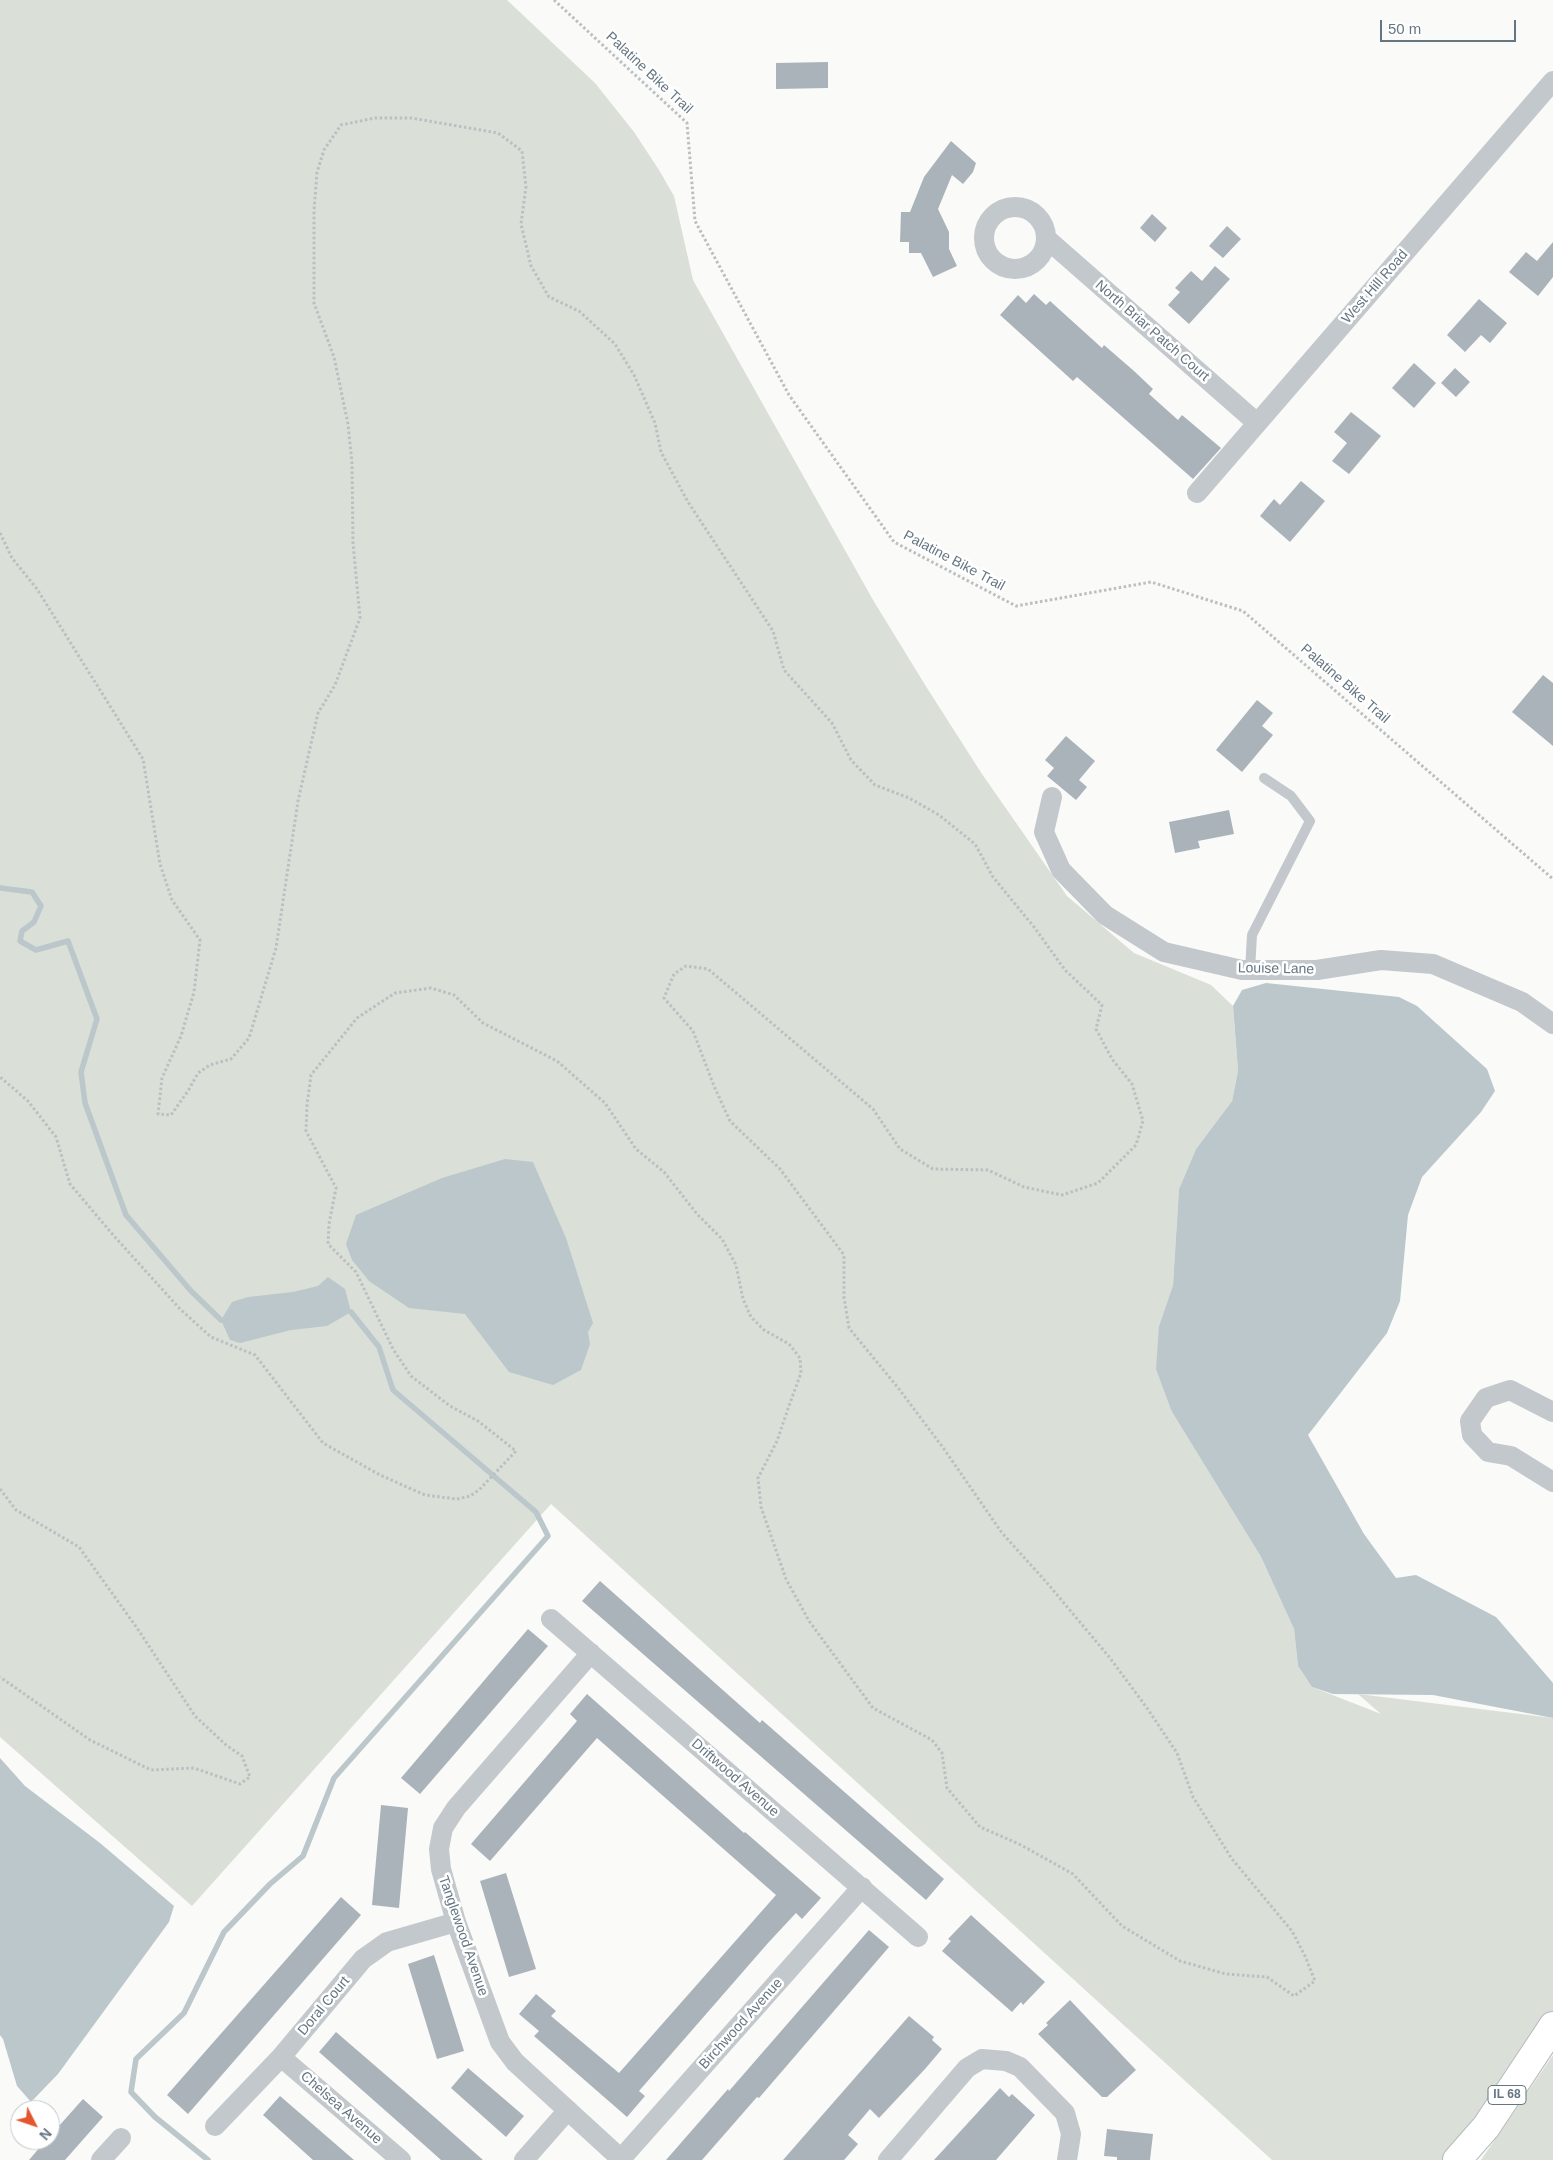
<!DOCTYPE html>
<style>
body{margin:0}
#map{position:relative;width:1553px;height:2160px;overflow:hidden;background:#fafaf8;font-family:Arial,sans-serif}
canvas{display:block}
.north{position:absolute;left:10px;top:2100px;width:50px;height:50px;box-sizing:border-box;background:#fff;border:1px solid #c1c8cd;border-radius:50%;rotate:131deg;font-size:14px;font-weight:700;line-height:20px;text-align:center;color:#657683}
.north::after{content:'';display:block;margin:auto;width:18px;height:22px;background:#e4572e;clip-path:polygon(50% 0,100% 100%,50% 72%,0 100%)}
.scale{position:absolute;left:1380px;top:20px;width:136px;height:22px;box-sizing:border-box;border:2px solid #657683;border-top:0;padding-left:6px;font-size:15px;line-height:18px;white-space:nowrap;color:#657683;-webkit-text-stroke:4px #fff;paint-order:stroke}
</style>
<div id="map">
<canvas width="1553" height="2160"></canvas>
<div class="north">N</div>
<div class="scale">50 m</div>
</div>
<script>
const ctx = document.querySelector('canvas').getContext('2d');
ctx.lineJoin = 'round';
function fill(path, color) {
  ctx.fillStyle = color;
  ctx.fill(path, 'evenodd');
}
function poly(rows) {
  const path = new Path2D();
  for (const r of rows) {
    if (r.length === 3) {
      path.moveTo(r[0] + r[2], r[1]);
      path.arc(r[0], r[1], r[2], 0, 2 * Math.PI);
      continue;
    }
    path.moveTo(r[0], r[1]);
    for (let i = 2; i < r.length; i += 2) path.lineTo(r[i], r[i + 1]);
  }
  return path;
}
function trace(path, color, width, dash) {
  ctx.strokeStyle = color;
  ctx.lineWidth = width;
  ctx.lineCap = dash ? 'butt' : 'round';
  ctx.setLineDash(dash || []);
  ctx.stroke(path);
}
function drawText(font, color, halo, rows, align = 'center') {
  ctx.font = font + ' Arial,sans-serif';
  ctx.lineWidth = 5;
  ctx.setLineDash([]);
  ctx.textBaseline = 'middle';
  ctx.strokeStyle = halo;
  ctx.fillStyle = color;
  for (const [text, x, y, turn = 0] of rows) {
    ctx.save();
    ctx.translate(x, y);
    ctx.rotate((+turn || 0) * Math.PI / 180);
    ctx.textAlign = isNaN(turn) ? turn : align;
    if (halo) ctx.strokeText(text, 0, 0);
    ctx.fillText(text, 0, 0);
    ctx.restore();
  }
}
const green = poly([
 [0,0,507,0,595,83,634,132,659,170,674,196,693,280,873,600,927,688,982,774,1067,896,1134,953,1211,985,1233,1006,1238,1071,1232,1101,1196,1149,1179,1189,1173,1285,1159,1326,1172,1412,1261,1557,1294,1629,1298,1666,1312,1687,1381,1714,1358,1694,1553,1718,1553,2019,1450,2160,1272,2160,551,1504,192,1906,0,1737],
 [1553,2055,1553,2160,1481,2160]
]);
const water = poly([
 [1266,983,1399,997,1417,1006,1487,1069,1495,1091,1481,1112,1422,1177,1408,1215,1400,1301,1387,1333,1308,1435,1364,1534,1396,1578,1416,1575,1496,1617,1553,1683,1553,1718,1433,1695,1333,1694,1312,1687,1298,1666,1294,1629,1261,1557,1172,1412,1156,1369,1159,1326,1173,1285,1179,1189,1196,1149,1232,1101,1238,1071,1233,1006,1242,990],
 [505,1159,533,1162,566,1238,593,1323,588,1332,590,1344,581,1370,553,1385,509,1372,465,1314,409,1308,369,1281,352,1260,346,1244,356,1215,442,1178],
 [328,1277,345,1289,351,1312,327,1326,291,1330,240,1343,230,1340,221,1320,232,1302,248,1297,293,1292,318,1286],
 [0,1758,25,1786,100,1843,174,1906,169,1922,58,2074,31,2102,17,2086,3,2039,0,2035]
]);
const stream = poly([
 [0,888,32,892,41,906,34,922,22,931,20,941,36,950,68,941,97,1019,81,1072,85,1103,126,1215,191,1291,221,1320],
 [208,2160,155,2117,131,2092,136,2059,184,2013,224,1932,270,1884,303,1856,334,1778,548,1536,536,1512,393,1390,379,1347,351,1312]
]);
const building = poly([
 [828,62,828,88,776,89,776,63],
 [951,141,976,163,973,172,963,184,952,175,938,209,949,232,949,249,957,266,933,277,921,253,909,253,909,242,900,242,901,212,910,212,924,177],
 [1152,214,1167,228,1155,242,1140,228],
 [1227,226,1241,239,1223,258,1209,246],
 [1553,242,1553,277,1538,296,1509,272,1526,252,1537,261],
 [1215,266,1230,279,1189,324,1168,305,1180,292,1175,288,1191,271,1202,281],
 [1034,294,1046,305,1050,301,1102,348,1104,345,1134,371,1153,389,1149,394,1178,420,1182,415,1221,448,1193,479,1077,377,1073,381,1000,315,1018,295,1026,303],
 [1479,299,1507,323,1490,343,1481,335,1465,352,1447,335],
 [1414,363,1436,383,1414,408,1392,388],
 [1455,368,1470,382,1456,397,1441,383],
 [1351,412,1381,436,1349,474,1332,461,1347,443,1334,432],
 [1301,481,1325,501,1290,542,1260,516,1274,499,1280,505],
 [1543,675,1553,683,1553,746,1512,712],
 [1257,700,1273,713,1262,726,1273,735,1242,772,1216,750],
 [1066,736,1095,761,1079,780,1087,787,1076,800,1047,776,1054,768,1045,760],
 [1229,810,1234,834,1198,841,1200,848,1175,853,1169,822],
 [600,1581,760,1723,762,1720,944,1879,926,1900,582,1601],
 [528,1629,548,1646,420,1794,401,1778],
 [587,1694,744,1833,745,1832,821,1898,802,1919,796,1913,768,1943,639,2091,645,2096,627,2117,534,2036,539,2031,519,2014,536,1994,556,2011,551,2016,619,2073,776,1895,597,1738,490,1861,471,1844,577,1721,570,1714],
 [381,1805,408,1808,399,1908,372,1905],
 [506,1873,536,1969,509,1977,480,1881],
 [341,1897,361,1915,188,2114,167,2095],
 [971,1915,1045,1982,1023,2005,1021,2002,1012,2012,942,1951,951,1941,948,1939],
 [869,1930,889,1947,759,2098,757,2097,702,2160,666,2160,728,2089,729,2091],
 [434,1955,464,2051,437,2059,408,1964],
 [1070,2000,1136,2070,1107,2097,1102,2097,1038,2034,1048,2025,1046,2023],
 [909,2016,934,2037,932,2040,942,2049,925,2069,879,2118,870,2109,848,2135,858,2144,844,2160,783,2160],
 [336,2032,431,2114,483,2160,441,2160,422,2143,319,2052],
 [468,2068,524,2116,506,2137,451,2088],
 [1000,2088,1009,2097,1012,2094,1035,2115,996,2160,934,2160],
 [280,2096,354,2160,313,2160,263,2115],
 [83,2099,103,2117,65,2160,29,2160,46,2140,50,2140,50,2136],
 [1107,2129,1153,2134,1150,2160,1117,2160,1117,2157,1104,2156]
]);
const path = poly([
 [554,0,687,123,695,221,789,395,894,542,1016,606,1151,582,1243,611,1553,879],
 [0,533,12,558,37,589,143,759,160,864,172,900,200,940,194,992,181,1036,162,1078,158,1114,171,1115,188,1091,198,1073,210,1065,231,1059,249,1038,276,948,298,801,318,713,335,685,360,618,353,543,352,463,348,424,334,357,314,303,314,211,317,172,324,150,341,125,375,118,411,118,498,133,522,151,526,187,521,224,531,266,549,297,579,311,615,344,634,375,655,423,661,452,688,502,773,631,784,670,832,723,851,760,875,785,909,798,939,815,975,844,993,877,1034,927,1065,970,1102,1005,1096,1029,1112,1059,1132,1084,1143,1121,1136,1145,1098,1183,1062,1195,1024,1187,988,1170,933,1169,900,1149,873,1109,708,969,686,966,674,974,664,998,693,1031,714,1086,730,1121,780,1169,844,1255,844,1297,849,1328,899,1389,944,1449,1002,1533,1048,1584,1110,1658,1147,1708,1177,1753,1193,1797,1232,1859,1292,1931,1305,1956,1315,1981,1294,1996,1267,1977,1226,1974,1180,1961,1122,1926,1073,1874,1021,1845,980,1827,947,1788,942,1753,932,1740,873,1708,809,1621,786,1579,761,1507,758,1478,777,1441,790,1403,801,1373,800,1358,789,1344,764,1330,751,1317,743,1299,736,1265,722,1239,697,1214,664,1172,636,1149,605,1103,557,1061,483,1023,454,995,431,988,395,993,357,1018,311,1075,307,1105,306,1131,336,1188,329,1224,328,1244,356,1272,393,1349,411,1376,450,1406,478,1421,516,1451,479,1490,470,1496,457,1499,425,1495,380,1475,323,1443,255,1355,211,1337,180,1309,114,1236,70,1184,56,1137,28,1101,0,1077],
 [0,1489,16,1510,79,1547,137,1628,195,1716,226,1745,242,1756,250,1777,240,1784,194,1768,151,1770,90,1740,0,1677]
]);
const service = poly([
 [1250,970,1252,935,1310,821,1291,796,1264,778]
]);
const minor = poly([
 [1015,238,31],
 [1047,239,1257,423],
 [1197,493,1553,81],
 [1052,797,1044,832,1061,870,1105,915,1164,952,1242,970,1317,970,1381,960,1433,964,1522,1002,1553,1024],
 [1553,1412,1510,1390,1486,1398,1470,1421,1472,1435,1488,1452,1511,1456,1553,1482],
 [551,1619,918,1937],
 [591,1653,456,1808,443,1828,439,1849,441,1869,456,1922,500,2042,515,2062,621,2159],
 [281,2057,401,2160],
 [215,2126,281,2057,363,1959,387,1942,456,1922],
 [101,2160,121,2138],
 [524,2160,568,2110],
 [620,2160,862,1887],
 [888,2160,967,2068,982,2059,1006,2061,1020,2067,1065,2113,1071,2134,1067,2160]
]);
const primary = poly([
 [1457,2160,1486,2127,1553,2026]
]);
const shields = [
 [1507,2095,38]
];
const shieldNames = [
 ["IL 68",1507,2095]
];
const streetNames = [
 ["Palatine Bike Trail",649,73,43],
 ["West Hill Road",1375,287,-49],
 ["North Briar Patch Court",1152,331,41],
 ["Palatine Bike Trail",954,561,28],
 ["Palatine Bike Trail",1345,684,41],
 ["Louise Lane",1276,969,1],
 ["Driftwood Avenue",735,1778,41],
 ["Tanglewood Avenue",463,1936,71],
 ["Doral Court",324,2006,-50],
 ["Birchwood Avenue",741,2024,-48],
 ["Chelsea Avenue",341,2108,41]
];
fill(green, '#dadfd7');
fill(water, '#bbc7cb');
trace(stream, '#bbc7cb', 5.5);
fill(building, '#aab3b9');
trace(primary, '#b5babe', 30);
trace(path, '#bbbfc2', 3, [2.5, 2.5]);
trace(service, '#c3c8cc', 10);
trace(minor, '#c3c8cc', 20);
trace(primary, '#fff', 28);
for (const [x, y, w] of shields) {
  const box = new Path2D();
  box.roundRect(x - w / 2, y - 9.5, w, 19, 4);
  ctx.fillStyle = '#fff';
  ctx.fill(box);
  trace(box, '#657683', 1);
}
drawText('bold 12px', '#657683', null, shieldNames);
drawText('14px', '#657683', '#fff', streetNames);
</script>
